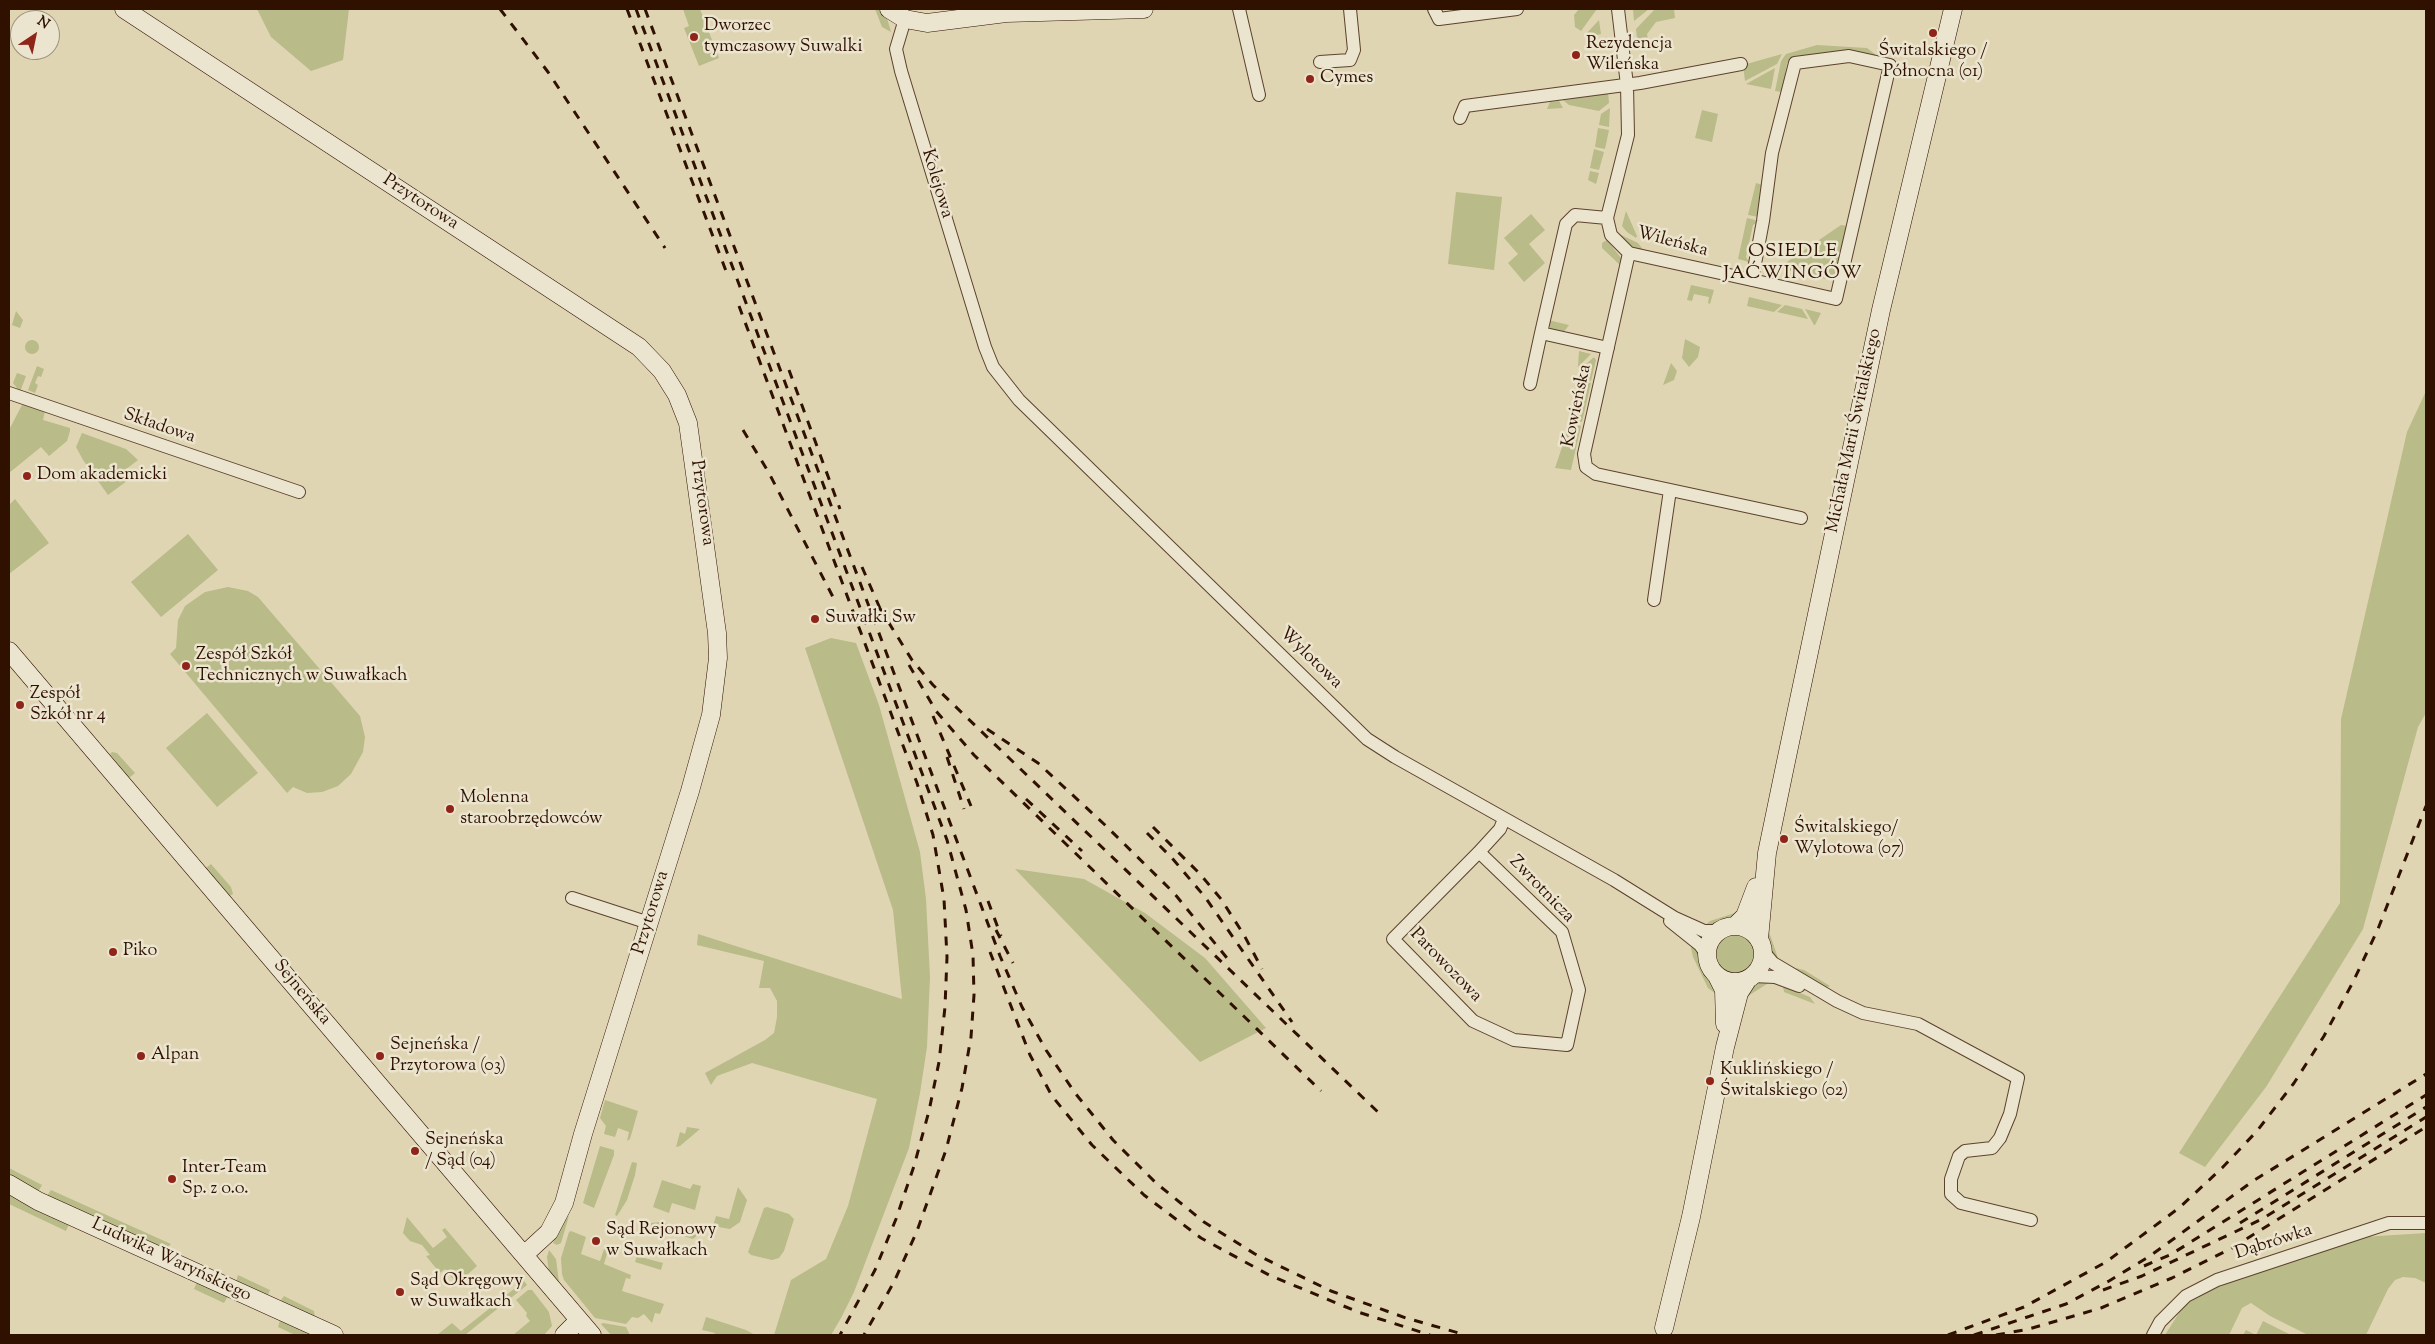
<!DOCTYPE html>
<meta charset="utf-8">
<style>
body{margin:0}
#map{position:relative;width:2435px;height:1344px;overflow:hidden;background:#e0d5b3;font-family:"Sorts Mill Goudy",serif}
canvas{display:block}
.frame{position:absolute;inset:0;border:10px solid #301100;pointer-events:none}
.north{position:absolute;left:10px;top:10px;width:50px;height:50px;box-sizing:border-box;background:#ebe4ce;border:1px solid #a0907c;border-radius:50%;rotate:34deg;font-size:14px;font-weight:700;line-height:20px;text-align:center;color:#301100}
.north::after{content:'';display:block;margin:auto;width:18px;height:22px;background:#8f2418;clip-path:polygon(50% 0,100% 100%,50% 72%,0 100%)}
</style>
<div id="map">
<canvas width="2435" height="1344"></canvas>
<div class="frame"></div>
<div class="north">N</div>
</div>
<script>
const ctx = document.querySelector('canvas').getContext('2d');
ctx.lineJoin = 'round';
function fill(path, color) {
  ctx.fillStyle = color;
  ctx.fill(path, 'evenodd');
}
function poly(rows) {
  const path = new Path2D();
  for (const r of rows) {
    if (r.length === 3) {
      path.moveTo(r[0] + r[2], r[1]);
      path.arc(r[0], r[1], r[2], 0, 2 * Math.PI);
      continue;
    }
    path.moveTo(r[0], r[1]);
    for (let i = 2; i < r.length; i += 2) path.lineTo(r[i], r[i + 1]);
  }
  return path;
}
function trace(path, color, width, dash) {
  ctx.strokeStyle = color;
  ctx.lineWidth = width;
  ctx.lineCap = dash ? 'butt' : 'round';
  ctx.setLineDash(dash || []);
  ctx.stroke(path);
}
function drawText(font, color, halo, rows, align = 'center') {
  ctx.font = font + ' "Sorts Mill Goudy",serif';
  ctx.lineWidth = 5;
  ctx.setLineDash([]);
  ctx.textBaseline = 'middle';
  ctx.strokeStyle = halo;
  ctx.fillStyle = color;
  for (const [text, x, y, turn = 0] of rows) {
    ctx.save();
    ctx.translate(x, y);
    ctx.rotate((+turn || 0) * Math.PI / 180);
    ctx.textAlign = isNaN(turn) ? turn : align;
    if (halo) ctx.strokeText(text, 0, 0);
    ctx.fillText(text, 0, 0);
    ctx.restore();
  }
}
const green = poly([
 [257,9,349,9,343,60,311,71,271,37],
 [683,9,700,9,719,58,699,66,684,28,689,26],
 [875,9,878,9,887,18,891,32,882,27],
 [1579,9,1597,9,1581,31,1575,27,1574,15],
 [1633,9,1649,9,1634,21],
 [1655,9,1674,9,1675,18,1656,22,1647,34,1649,46,1637,38,1636,29],
 [1599,20,1601,34,1588,37,1585,35],
 [1817,45,1867,48,1884,61,1804,59,1787,63,1782,92,1775,91,1781,61,1786,54],
 [1782,54,1777,64,1745,81,1743,65],
 [1775,68,1771,89,1746,84],
 [1608,91,1609,103,1599,111,1569,105,1559,97],
 [1559,101,1563,108,1547,109,1550,102],
 [1610,108,1609,127,1599,125,1601,114],
 [1702,110,1718,114,1712,142,1695,138],
 [1598,128,1609,130,1605,149,1595,147],
 [1594,149,1604,152,1599,170,1590,168],
 [1590,171,1599,173,1596,184,1588,180],
 [1756,183,1763,185,1759,217,1748,215],
 [1456,192,1502,197,1494,270,1448,264],
 [1626,211,1637,236,1636,238,1627,232,1622,226],
 [1531,214,1545,230,1529,244,1545,263,1524,282,1508,263,1518,254,1504,238],
 [1747,218,1759,221,1753,225,1746,257,1749,262,1738,259],
 [1841,225,1848,226,1835,281,1778,268],
 [1619,234,1638,243,1644,251,1627,245],
 [1607,240,1621,258,1621,266,1602,248,1602,243],
 [1691,285,1714,290,1710,304,1708,303,1709,297,1694,294,1692,301,1687,300],
 [1749,297,1782,305,1774,312,1747,306],
 [1785,305,1802,309,1808,319,1777,312],
 [1805,309,1821,313,1815,325,1814,325],
 [16,311,23,320,20,328,12,325],
 [1548,320,1569,325,1563,333,1550,329],
 [1685,339,1700,347,1698,357,1689,367,1682,358],
 [32,347,7],
 [1579,351,1591,354,1582,363,1581,370,1578,366],
 [1594,357,1596,360,1591,381,1583,379,1585,365],
 [1671,363,1677,371,1674,380,1663,385],
 [37,366,44,369,41,377,38,376,35,383,38,385,35,393,28,390],
 [17,373,26,376,20,392,13,383],
 [1582,381,1591,383,1582,422,1573,420],
 [2426,391,2426,713,2418,727,2363,929,2266,1087,2205,1167,2179,1153,2340,903,2341,719,2407,432],
 [23,403,45,411,43,420,70,428,70,431,67,441,49,456,41,447,9,473,9,430],
 [1570,423,1581,426,1571,470,1555,468],
 [82,433,126,449,138,460,125,470,131,478,108,495,83,460,76,447],
 [15,499,49,543,9,574,9,505],
 [188,534,218,570,161,617,131,582],
 [228,587,248,591,258,597,360,716,365,737,363,752,351,774,338,786,322,792,307,793,293,787,287,793,170,654,176,648,178,620,185,606,205,592],
 [831,638,856,643,879,705,920,852,926,899,930,977,927,1047,920,1093,909,1148,854,1292,841,1318,831,1335,774,1335,791,1280,826,1259,848,1206,877,1099,752,1063,717,1076,711,1085,705,1073,765,1040,774,1033,777,1017,777,1001,770,988,759,988,764,961,697,945,698,934,902,999,893,910,805,648],
 [207,713,258,773,217,807,166,748],
 [112,752,117,753,135,773,129,778,110,754],
 [211,864,231,887,233,894,230,896,206,868],
 [1015,869,1084,879,1145,913,1205,958,1266,1028,1200,1062],
 [1738,912,1732,921,1715,927,1703,927,1710,921],
 [1765,920,1779,961,1770,952,1764,934],
 [1736,955,20],
 [1693,946,1701,958,1709,979,1714,985,1716,994,1708,988,1693,957,1691,948],
 [1791,967,1804,970,1830,986,1826,988],
 [1763,982,1770,982,1745,998,1754,984],
 [1783,986,1810,997,1815,1004,1784,992],
 [605,1100,638,1111,630,1139,627,1141,629,1132,618,1128,615,1137,604,1134,606,1126,600,1118],
 [687,1127,700,1129,680,1146,676,1147,680,1132,685,1134],
 [600,1146,614,1150,614,1155,594,1208,583,1203],
 [632,1162,637,1163,635,1175,627,1200,617,1216,615,1215],
 [9,1168,42,1185,38,1192,9,1176],
 [662,1180,690,1189,693,1184,701,1186,695,1210,672,1203,669,1213,653,1207],
 [738,1187,747,1200,740,1222,730,1229,713,1226,716,1216,729,1219],
 [51,1190,171,1244,165,1250,47,1196],
 [9,1195,69,1224,66,1231,9,1204],
 [767,1207,789,1214,794,1219,784,1251,779,1258,772,1260,751,1255,748,1252,764,1208],
 [569,1216,561,1243,557,1245,553,1243,565,1220],
 [407,1217,433,1248,447,1237,442,1230,445,1228,477,1266,457,1284,445,1269,440,1273,426,1256,430,1255,422,1245,410,1241,403,1233],
 [660,1222,695,1231,698,1235,693,1239,650,1226,651,1223],
 [571,1231,586,1237,581,1254,600,1261,605,1246,609,1247,604,1264,631,1275,630,1279,626,1278,622,1291,664,1304,660,1314,655,1313,652,1323,644,1314,638,1318,632,1317,626,1324,595,1318,564,1280,562,1274,561,1258,569,1232],
 [2426,1233,2426,1283,2415,1278,2403,1277,2395,1280,2388,1289,2366,1335,2308,1335,2270,1316,2251,1303,2242,1308,2229,1335,2165,1335,2184,1305,2218,1287,2363,1237],
 [549,1250,556,1259,559,1282,549,1272,547,1257],
 [637,1256,663,1263,661,1270,635,1262],
 [238,1275,270,1290,268,1295,265,1296,236,1282],
 [524,1281,527,1285,465,1335,437,1335,452,1323,461,1331],
 [197,1282,228,1296,224,1303,194,1289],
 [528,1290,532,1290,549,1312,552,1326,544,1335,513,1335,530,1321,526,1316,527,1313,516,1300],
 [284,1296,314,1311,315,1318,283,1303,281,1300],
 [706,1317,746,1330,755,1335,714,1335,715,1333,702,1330],
 [280,1320,307,1332,306,1335,295,1335,278,1327],
 [2263,1321,2291,1335,2243,1335,2246,1330,2256,1335],
 [603,1323,626,1327,630,1335,611,1335,601,1324]
]);
const street = poly([
 [1239,9,1259,95],
 [1434,9,1439,19,1517,9],
 [1618,9,1627,85,1628,135,1607,218,1611,235,1629,253,1752,280,1836,299,1890,65,1849,56,1795,63,1772,153,1763,221,1752,280],
 [905,19,896,49,901,71,985,347,993,367,1019,400,1367,739,1395,757,1614,880,1675,918,1704,931,1720,931],
 [1320,62,1350,60,1354,50,1350,9],
 [1460,118,1465,106,1640,83,1741,64],
 [1629,253,1584,454,1586,467,1596,474,1801,518],
 [1541,333,1566,224,1575,215,1607,218],
 [1530,384,1541,333,1608,348],
 [9,393,299,492],
 [1654,600,1670,490],
 [1479,852,1562,932,1579,990,1567,1045,1514,1040,1473,1021,1393,939,1479,852,1500,829,1504,819],
 [572,898,649,923],
 [1670,921,1700,945,1707,955],
 [1763,951,1773,963,1837,1001,1863,1013,1918,1024,2018,1078,2010,1114,2000,1138,1992,1148,1965,1151,1959,1156,1951,1179,1951,1194,1961,1203,2031,1220],
 [1753,976,1775,977,1799,986],
 [2153,1335,2160,1322,2186,1296,2217,1280,2389,1223,2426,1223]
]);
const secondary = poly([
 [124,9,639,347,662,371,677,395,688,423,717,633,718,658,711,715,690,791,583,1134,564,1203,549,1232,524,1255],
 [889,9,905,19,927,23,1006,13,1144,9],
 [9,651,592,1335],
 [1735,954,28],
 [1735,926,1745,916,1756,887],
 [1759,939,1767,853,1784,771,1881,310,1953,9],
 [1717,976,1724,990,1725,1024],
 [9,1184,38,1201,334,1335],
 [1664,1328,1691,1217,1725,1047,1739,993,1748,979],
 [564,1335,579,1320]
]);
const rail = poly([
 [500,9,548,72,665,248],
 [627,9,726,271],
 [636,9,947,840,966,910,973,955,974,995,971,1037,962,1088,946,1150,917,1231,894,1282,864,1335],
 [645,9,1000,956,1022,1007,1046,1050,1075,1093,1113,1140,1156,1183,1204,1222,1255,1254,1331,1291,1406,1318,1466,1335],
 [739,306,917,783,933,835,944,899,947,957,945,1007,939,1062,929,1111,914,1166,896,1219,875,1270,840,1335],
 [789,370,840,509],
 [743,430,769,473,834,599],
 [862,567,882,613],
 [879,607,912,660,933,685,1380,1114],
 [909,665,936,711,974,755,1321,1091],
 [933,716,971,806],
 [987,729,1038,763,1105,825,1174,893,1231,963],
 [947,757,964,809],
 [1026,799,1082,851],
 [1153,827,1200,874,1221,899,1244,935,1262,969],
 [1147,833,1172,858,1205,897,1292,1022],
 [988,901,1001,936],
 [996,930,1013,963],
 [990,952,1030,1055,1052,1096,1092,1145,1144,1195,1201,1238,1269,1275,1358,1312,1430,1335],
 [2240,1223,2426,1107],
 [2144,1266,2170,1255,2426,1095],
 [2103,1290,2142,1276,2262,1219,2426,1117],
 [1948,1335,2024,1307,2106,1262,2179,1208,2222,1168,2257,1131,2294,1083,2324,1036,2353,982,2378,929,2426,806],
 [1974,1335,2066,1304,2109,1281,2150,1256,2253,1181,2426,1074],
 [1996,1335,2029,1329,2101,1308,2172,1278,2232,1248,2426,1127]
]);
const markers = [
 [1933,33,5,"#8f2418"],
 [694,37,5,"#8f2418"],
 [1576,55,5,"#8f2418"],
 [1310,79,5,"#8f2418"],
 [27,476,5,"#8f2418"],
 [815,619,5,"#8f2418"],
 [186,666,5,"#8f2418"],
 [20,705,5,"#8f2418"],
 [450,809,5,"#8f2418"],
 [1784,839,5,"#8f2418"],
 [113,952,5,"#8f2418"],
 [141,1056,5,"#8f2418"],
 [380,1056,5,"#8f2418"],
 [1710,1081,5,"#8f2418"],
 [415,1151,5,"#8f2418"],
 [172,1179,5,"#8f2418"],
 [596,1241,5,"#8f2418"],
 [400,1292,5,"#8f2418"]
];
const poiNames = [
 ["Dworzec",704,27],
 ["tymczasowy Suwalki",704,48],
 ["Rezydencja",1586,45],
 ["Wileńska",1586,66],
 ["Świtalskiego /",1933,52,"center"],
 ["Północna (01)",1933,73,"center"],
 ["Cymes",1320,79],
 ["Dom akademicki",37,476],
 ["Suwałki Sw",825,619],
 ["Zespół Szkół",196,656],
 ["Technicznych w Suwałkach",196,677],
 ["Zespół",30,695],
 ["Szkół nr 4",30,716],
 ["Molenna",460,799],
 ["staroobrzędowców",460,820],
 ["Świtalskiego/",1794,829],
 ["Wylotowa (07)",1794,850],
 ["Piko",123,952],
 ["Sejneńska /",390,1046],
 ["Przytorowa (03)",390,1067],
 ["Alpan",151,1056],
 ["Kuklińskiego /",1720,1071],
 ["Świtalskiego (02)",1720,1092],
 ["Sejneńska",425,1141],
 ["/ Sąd (04)",425,1162],
 ["Inter-Team",182,1169],
 ["Sp. z o.o.",182,1190],
 ["Sąd Rejonowy",606,1231],
 ["w Suwałkach",606,1252],
 ["Sąd Okręgowy",410,1282],
 ["w Suwałkach",410,1303]
];
const streetNames = [
 ["Kolejowa",936,184,73],
 ["Przytorowa",420,203,33],
 ["Wileńska",1672,243,15],
 ["Kowieńska",1578,406,-78],
 ["Składowa",159,427,19],
 ["Michała Marii Świtalskiego",1855,431,-78],
 ["Przytorowa",701,503,82],
 ["Wylotowa",1310,659,44],
 ["Zwrotnicza",1541,890,46],
 ["Przytorowa",652,913,-73],
 ["Parowozowa",1445,966,46],
 ["Sejneńska",301,993,50],
 ["Dąbrówka",2274,1243,-18],
 ["Ludwika Waryńskiego",171,1261,25]
];
const neighbourhoodNames = [
 ["OSIEDLE",1793,253],
 ["JAĆWINGÓW",1793,275]
];
fill(green, '#b9bb88');
trace(street, '#5c422d', 14);
trace(secondary, '#301100', 19);
trace(street, '#ebe4ce', 12);
trace(secondary, '#ebe4ce', 18);
trace(rail, '#301100', 3, [9, 9]);
for (const [x, y, r, color] of markers) {
  const dot = new Path2D();
  dot.arc(x, y, r, 0, 2 * Math.PI);
  ctx.fillStyle = color;
  ctx.fill(dot);
  trace(dot, '#ebe4ce', 2);
}
drawText('18px', '#301100', '#ebe4ce', poiNames, 'left');
drawText('18px', '#301100', '#ebe4ce', streetNames);
ctx.letterSpacing = '1px';
drawText('19px', '#301100', '#ebe4ce', neighbourhoodNames);
ctx.letterSpacing = '0px';
</script>
